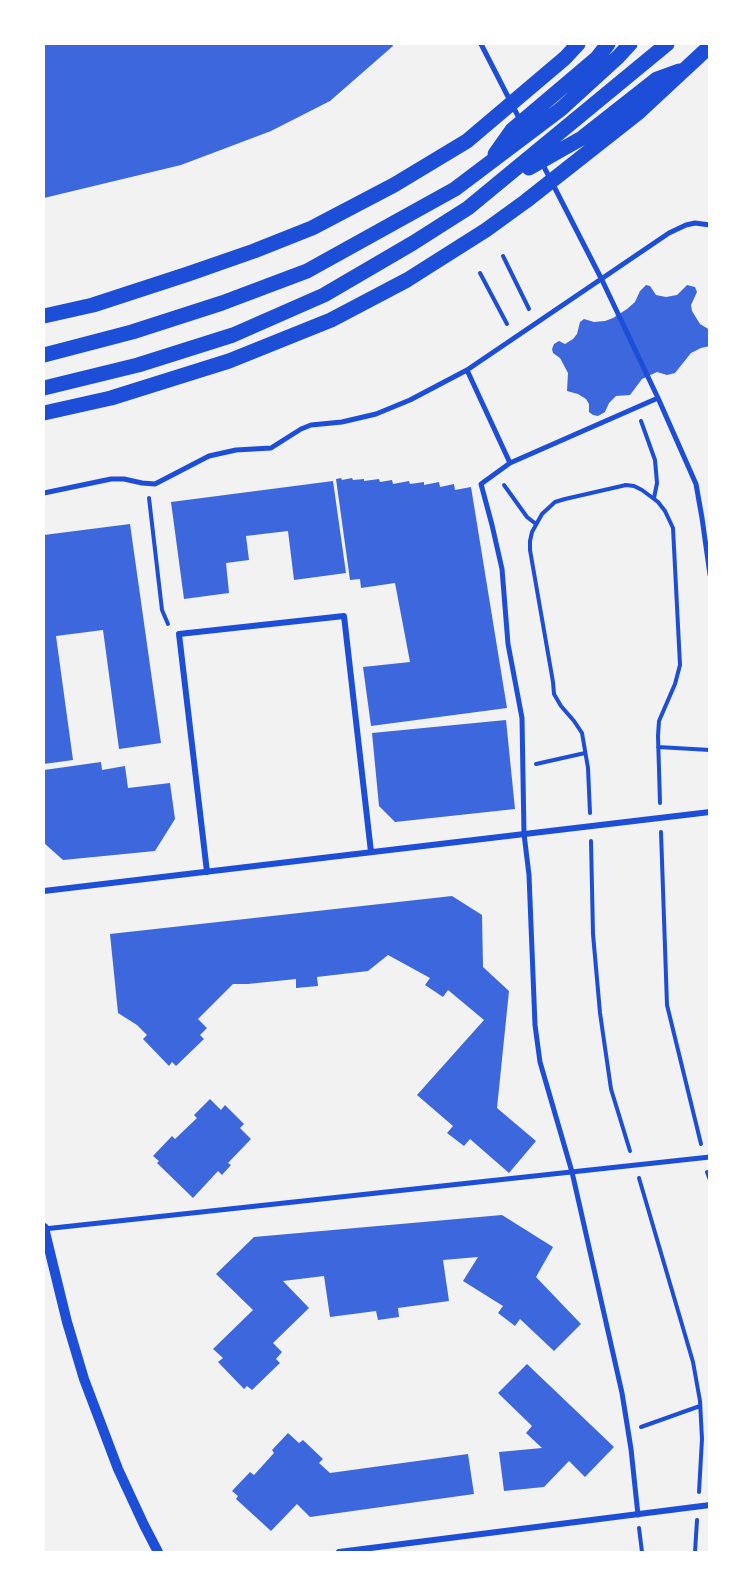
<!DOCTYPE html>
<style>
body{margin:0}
#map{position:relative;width:753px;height:1596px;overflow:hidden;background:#f2f2f2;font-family:Mulish,sans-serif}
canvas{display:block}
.frame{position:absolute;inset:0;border:45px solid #fff;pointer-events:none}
</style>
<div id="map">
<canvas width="753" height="1596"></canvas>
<div class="frame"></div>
</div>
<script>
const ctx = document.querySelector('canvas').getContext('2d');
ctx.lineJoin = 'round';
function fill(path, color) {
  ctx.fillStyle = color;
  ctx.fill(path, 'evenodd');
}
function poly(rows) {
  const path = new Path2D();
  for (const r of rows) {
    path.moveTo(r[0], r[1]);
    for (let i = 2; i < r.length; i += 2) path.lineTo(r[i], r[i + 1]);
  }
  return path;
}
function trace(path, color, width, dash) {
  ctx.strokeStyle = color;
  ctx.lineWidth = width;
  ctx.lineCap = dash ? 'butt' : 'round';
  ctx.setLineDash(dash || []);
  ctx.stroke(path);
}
const building = poly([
 [44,44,392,44,393,46,330,101,271,131,181,165,44,198],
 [646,285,650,286,656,295,666,297,677,295,687,285,695,287,697,292,691,305,692,311,700,324,710,330,710,346,701,348,691,353,675,373,667,375,657,372,642,379,630,395,616,396,609,403,605,412,598,416,593,415,589,412,589,404,586,399,578,394,567,391,568,373,560,358,553,353,552,349,554,344,559,341,565,344,573,339,577,334,580,322,584,319,594,322,605,321,613,318,627,309,635,302,640,291],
 [341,478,342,480,352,478,353,480,364,479,364,481,379,479,380,482,392,480,393,484,409,481,410,484,424,482,424,485,439,482,440,487,454,484,455,490,471,487,507,708,371,726,363,667,410,662,395,583,361,588,360,579,350,580,336,479],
 [333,481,346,573,294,580,288,531,246,536,249,560,226,563,229,593,184,599,171,502],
 [130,524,161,743,119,749,103,630,56,636,73,760,44,764,44,535],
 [506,720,515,809,395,822,379,806,372,733],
 [101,762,102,770,125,766,128,788,170,783,175,819,155,851,63,860,44,843,44,770],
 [452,896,482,915,483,967,509,991,497,1108,536,1141,509,1173,470,1139,464,1146,447,1133,453,1126,417,1095,484,1020,448,990,443,997,425,985,430,978,388,955,368,971,317,977,318,986,296,988,296,979,248,984,233,984,198,1019,207,1028,200,1035,204,1039,176,1066,172,1062,169,1066,143,1039,147,1035,137,1025,118,1013,110,934],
 [210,1099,221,1110,225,1105,244,1124,240,1128,251,1139,228,1163,231,1165,222,1175,218,1171,193,1198,157,1163,159,1161,153,1156,172,1136,175,1139,197,1118,194,1115],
 [502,1215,553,1247,536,1277,581,1324,554,1351,520,1319,515,1326,498,1313,503,1306,463,1281,478,1257,443,1260,449,1301,398,1308,399,1317,378,1320,376,1311,330,1317,324,1276,283,1281,309,1308,273,1343,282,1352,276,1359,280,1363,252,1390,247,1386,244,1389,218,1362,223,1358,213,1349,253,1310,216,1274,254,1237],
 [527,1364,614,1447,585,1477,569,1461,544,1487,504,1491,499,1452,542,1448,526,1433,532,1426,498,1393],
 [288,1433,299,1443,303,1440,323,1459,319,1463,330,1473,468,1454,474,1494,310,1517,297,1504,271,1531,236,1499,238,1496,232,1491,250,1472,254,1475,274,1453,272,1450]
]);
const path = poly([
 [503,256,529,309],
 [480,273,507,324],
 [641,421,655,460,657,483,654,498],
 [504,485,527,517,536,524],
 [149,498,162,610,168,624],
 [658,747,710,750],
 [536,764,585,753],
 [590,813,588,768,582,733,574,721,561,706,554,694,553,682,530,550,530,541,532,532,542,514,555,502,565,499,626,485,634,486,642,490,658,502,665,511,673,528,680,665,675,684,659,721,658,736,660,803],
 [661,832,667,1005,701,1144],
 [591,841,593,934,600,1013,611,1089,630,1151],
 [707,1172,710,1180],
 [639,1178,693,1362,700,1401,702,1439,699,1492],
 [641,1427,700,1406],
 [639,1528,642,1552],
 [695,1552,697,1520]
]);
const pedestrian = poly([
 [481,44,520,120],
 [542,163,602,280,658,398,696,484,702,518,710,575],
 [467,370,510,463],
 [44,493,111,479,124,479,142,483,155,484,209,456,236,450,271,448,301,429,311,425,342,422,376,414,410,400,467,370,669,233,686,225,695,223,710,225],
 [44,1229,710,1157],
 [638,1515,631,1449,622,1393,572,1172,540,1062,535,1025,529,875,524,834,522,718,508,644,502,569,492,525,481,484,510,463,658,398]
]);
const minor = poly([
 [207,872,179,634,344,616,371,852],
 [44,891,710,812],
 [339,1552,710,1505]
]);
const tertiary = poly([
 [44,1228,67,1322,84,1379,118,1469,144,1525,158,1552]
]);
const primary = poly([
 [495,154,512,130,597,58,608,44],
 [529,168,582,138,657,79,679,71],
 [44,316,93,305,188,274,254,251,312,228,394,185,467,141,565,58,578,44],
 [44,355,132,332,222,303,307,271,455,189,561,109,618,57,630,44],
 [44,388,138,365,233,335,324,295,413,243,468,208,667,44],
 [44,413,111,398,229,361,331,320,407,280,486,230,526,201,639,112,710,46]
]);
fill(building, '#3d67dc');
trace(path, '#1d4ed8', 4);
trace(pedestrian, '#1d4ed8', 5);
trace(minor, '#1d4ed8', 6);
trace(tertiary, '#1d4ed8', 10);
trace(primary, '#1d4ed8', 15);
</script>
